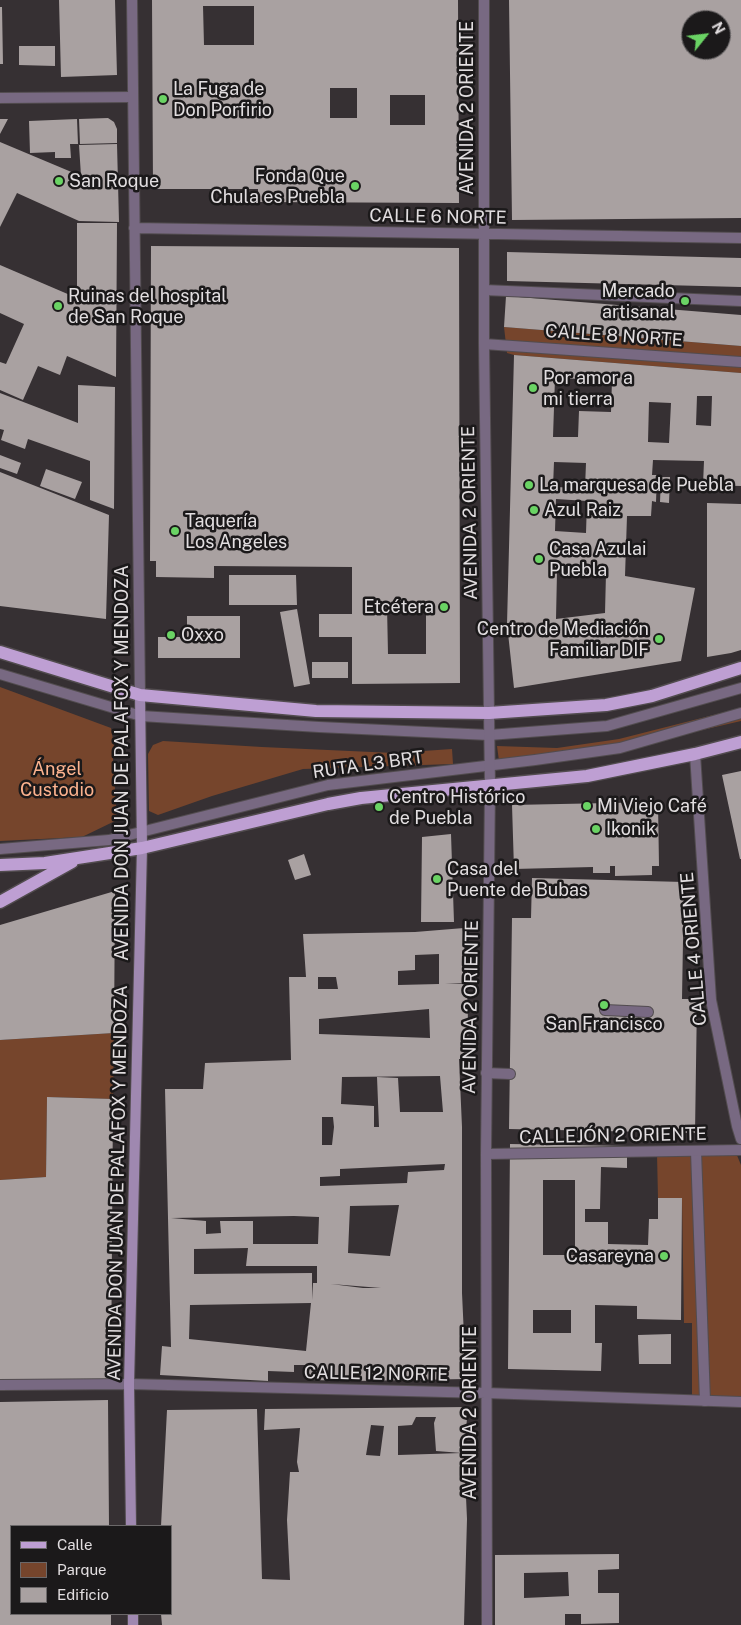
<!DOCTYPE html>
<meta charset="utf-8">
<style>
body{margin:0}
#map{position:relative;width:741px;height:1625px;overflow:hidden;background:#363033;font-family:"Public Sans",sans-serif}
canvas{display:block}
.legend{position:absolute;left:10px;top:1525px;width:162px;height:90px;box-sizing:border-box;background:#1b191a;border:1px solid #6b6869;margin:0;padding:6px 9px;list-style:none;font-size:15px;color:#e2dee0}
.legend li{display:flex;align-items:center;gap:10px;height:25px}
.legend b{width:25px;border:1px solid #6b6869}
.north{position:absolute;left:681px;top:10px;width:50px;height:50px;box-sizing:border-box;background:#1b191a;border:1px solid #6b6869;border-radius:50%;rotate:61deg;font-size:14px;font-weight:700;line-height:20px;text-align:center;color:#e2dee0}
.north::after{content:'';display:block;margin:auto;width:18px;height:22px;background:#6ad364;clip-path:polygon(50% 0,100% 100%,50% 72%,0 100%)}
</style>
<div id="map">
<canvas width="741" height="1625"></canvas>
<ul class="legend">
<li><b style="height:6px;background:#be9fd3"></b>Calle</li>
<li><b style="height:14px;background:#76452c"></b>Parque</li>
<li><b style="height:14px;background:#a9a1a1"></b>Edificio</li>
</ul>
<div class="north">N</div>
</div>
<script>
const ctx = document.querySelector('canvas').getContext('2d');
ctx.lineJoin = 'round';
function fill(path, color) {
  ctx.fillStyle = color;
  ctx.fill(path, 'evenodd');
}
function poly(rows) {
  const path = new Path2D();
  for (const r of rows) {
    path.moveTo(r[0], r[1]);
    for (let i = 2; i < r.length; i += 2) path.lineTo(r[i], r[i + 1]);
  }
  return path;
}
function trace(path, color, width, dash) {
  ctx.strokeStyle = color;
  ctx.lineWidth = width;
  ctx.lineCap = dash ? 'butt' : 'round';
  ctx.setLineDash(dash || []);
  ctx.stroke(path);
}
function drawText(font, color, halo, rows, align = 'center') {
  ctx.font = font + ' "Public Sans",sans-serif';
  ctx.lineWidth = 5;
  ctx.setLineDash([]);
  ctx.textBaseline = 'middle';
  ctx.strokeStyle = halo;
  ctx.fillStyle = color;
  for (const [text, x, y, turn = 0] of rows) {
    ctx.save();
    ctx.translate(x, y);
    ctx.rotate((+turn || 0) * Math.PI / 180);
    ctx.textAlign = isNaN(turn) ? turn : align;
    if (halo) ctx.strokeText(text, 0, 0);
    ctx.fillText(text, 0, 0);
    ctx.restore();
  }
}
const green = poly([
 [504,327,741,346,741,373,514,355,507,353],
 [0,687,111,728,114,746,113,760,117,820,82,837,0,841],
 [741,708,741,721,668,738,499,761,497,746,557,748,619,739],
 [163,741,262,747,394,753,452,749,453,764,303,769,212,796,158,815,149,811,148,754,153,745],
 [114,1033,113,1099,47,1097,46,1177,0,1180,0,1040],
 [736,1153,741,1165,741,1400,692,1400,692,1323,684,1323,682,1199,658,1198,657,1154]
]);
const building = poly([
 [59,0,115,0,117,75,61,77],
 [152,0,458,0,459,203,258,202,258,189,153,189],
 [203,6,254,6,254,45,204,45],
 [330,88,357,88,357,118,330,118],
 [390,95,425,95,425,125,390,125],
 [509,0,741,0,741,218,512,220],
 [691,20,721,20,721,50,691,50],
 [0,7,2,7,3,64,0,64],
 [19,46,55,46,55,66,19,65],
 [108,118,114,122,117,129,117,143,80,144,79,119],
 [0,119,8,119,0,134],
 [77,119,78,144,70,144,71,158,55,158,55,152,30,153,29,121],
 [0,142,81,176,79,145,117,144,119,222,79,221,17,193,0,227],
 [77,223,117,223,116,377,67,356,60,375,38,366,23,400,0,390,0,362,6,364,24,324,0,313,0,265,77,298],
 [151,246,459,248,460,683,352,684,352,637,319,637,319,614,352,614,352,567,214,566,214,578,156,577,156,561,150,561],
 [387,606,426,606,426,654,388,654],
 [507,252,741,258,741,287,507,281],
 [506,296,741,315,741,346,504,327],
 [514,355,741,373,741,486,703,485,704,461,653,460,652,475,657,475,656,502,652,501,651,516,627,516,625,576,695,588,681,661,514,688,507,624],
 [555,378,612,380,611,412,579,411,578,437,553,437],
 [697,396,712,396,711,426,696,425],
 [649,402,671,403,669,443,648,442],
 [554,462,586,463,585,488,553,487],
 [556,499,587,501,586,533,555,531],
 [557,572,606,573,605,613,556,619],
 [78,385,115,387,114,509,90,500,90,461,28,439,25,449,1,440,4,430,0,429,0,393,78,423],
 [0,455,21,463,17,474,0,468],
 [46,469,82,482,75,499,40,486],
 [0,472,109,515,106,619,0,606],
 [661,477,670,477,669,503,660,502],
 [707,503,741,504,741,650,731,653,707,657],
 [229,575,296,575,297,605,229,605],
 [297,609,310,684,294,687,280,612],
 [187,616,240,616,240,658,158,658,158,637,187,637],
 [312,662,348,662,348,678,312,678],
 [741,771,741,859,740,859,722,775],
 [658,802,659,866,652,866,652,875,615,876,615,866,610,866,610,873,593,873,593,867,514,869,512,805],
 [451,834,454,922,421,922,422,837],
 [304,854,311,875,295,880,288,860],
 [532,878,684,882,682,999,697,999,695,1133,509,1129,512,918,531,918],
 [115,891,114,1033,0,1040,0,925],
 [464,928,465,983,445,983,467,984,469,1059,459,1059,462,1127,462,1293,466,1379,355,1381,312,1380,305,1365,294,1365,294,1372,268,1371,268,1381,160,1375,162,1346,171,1347,165,1089,203,1089,205,1063,291,1060,289,977,306,977,303,934,415,932],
 [439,954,439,984,398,985,398,971,415,970,415,955],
 [318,977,336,977,338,989,318,989],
 [429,1009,430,1038,319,1034,319,1019],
 [440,1076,443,1112,400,1112,398,1078,377,1077,379,1127,374,1127,374,1106,341,1104,342,1077],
 [322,1117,333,1117,334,1127,332,1145,322,1145],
 [445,1164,444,1170,408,1172,407,1183,320,1186,320,1177,340,1176,340,1169],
 [399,1205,390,1256,348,1253,350,1206],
 [294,1216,319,1217,318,1244,253,1244,253,1221,220,1221,221,1233,206,1234,206,1221,171,1218],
 [248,1248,246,1266,317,1266,317,1283,313,1283,312,1300,312,1273,194,1274,194,1249],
 [331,1284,381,1288,363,1288],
 [311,1303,306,1351,189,1339,190,1305],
 [47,1097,113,1099,111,1381,0,1382,0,1180,46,1177],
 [510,1144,627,1146,627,1168,601,1167,600,1209,585,1209,585,1222,608,1222,608,1244,648,1245,649,1219,658,1219,658,1198,682,1198,681,1320,637,1319,637,1306,595,1305,595,1343,602,1343,601,1371,508,1369],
 [543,1180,575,1180,575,1255,543,1255],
 [533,1310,571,1310,571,1333,533,1333],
 [671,1334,671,1364,639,1364,638,1335],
 [108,1400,109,1526,11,1526,11,1614,111,1614,111,1625,0,1625,0,1402],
 [468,1407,464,1453,467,1519,464,1625,162,1625,161,1614,171,1614,171,1526,161,1526,167,1410,257,1409,262,1579,290,1580,287,1520,290,1472,299,1472,297,1462,300,1428,264,1430,265,1409],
 [416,1417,436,1417,434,1423,436,1451,462,1453,398,1455,398,1426,412,1425],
 [371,1425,384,1426,380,1456,366,1455],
 [619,1554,619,1569,598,1570,598,1593,619,1593,619,1623,581,1624,581,1614,565,1614,565,1625,495,1625,495,1555],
 [568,1572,569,1596,524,1598,524,1573]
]);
const service = poly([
 [0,674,141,716,319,727,489,735,607,726,741,688],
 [0,849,109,840,328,785,535,760,620,748,741,713],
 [605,1010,648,1012],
 [486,1073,510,1074],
 [696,1151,705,1401]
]);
const pedestrian = poly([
 [0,98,133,97],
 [484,290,741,301],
 [484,344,741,362],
 [486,1154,741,1150]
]);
const minor = poly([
 [132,0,140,695],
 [484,0,484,344,490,786,486,1154,487,1625],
 [134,228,741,238],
 [695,754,711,1000,737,1126,741,1139],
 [0,1385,129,1384,486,1393,741,1402]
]);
const secondary = poly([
 [131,1526,129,1384,142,848,140,695],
 [133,1614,133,1625]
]);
const primary = poly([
 [0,652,140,695,316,711,489,713,606,705,652,696,741,668],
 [0,865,45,863,142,848,328,804,361,798,587,776,695,754,741,742],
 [0,902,72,862]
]);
const markers = [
 [163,99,5,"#6ad364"],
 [59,181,5,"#6ad364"],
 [355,186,5,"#6ad364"],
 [685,301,5,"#6ad364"],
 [58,306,5,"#6ad364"],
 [533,388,5,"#6ad364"],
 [529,485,5,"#6ad364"],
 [534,510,5,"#6ad364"],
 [175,531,5,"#6ad364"],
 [539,559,5,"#6ad364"],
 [444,607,5,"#6ad364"],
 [171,635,5,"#6ad364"],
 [659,639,5,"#6ad364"],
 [587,806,5,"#6ad364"],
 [379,807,5,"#6ad364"],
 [596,829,5,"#6ad364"],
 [437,879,5,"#6ad364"],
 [604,1005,5,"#6ad364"],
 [664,1256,5,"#6ad364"]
];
const poiNames = [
 ["La Fuga de",173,89],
 ["Don Porfirio",173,110],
 ["Fonda Que",345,176,"right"],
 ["Chula es Puebla",345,197,"right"],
 ["San Roque",69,181],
 ["Mercado",675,291,"right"],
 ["artisanal",675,312,"right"],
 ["Ruinas del hospital",68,296],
 ["de San Roque",68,317],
 ["Por amor a",543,378],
 ["mi tierra",543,399],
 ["La marquesa de Puebla",539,485],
 ["Azul Raiz",544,510],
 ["Taquería",185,521],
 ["Los Angeles",185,542],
 ["Casa Azulai",549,549],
 ["Puebla",549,570],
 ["Etcétera",434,607,"right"],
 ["Centro de Mediación",649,629,"right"],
 ["Familiar DIF",649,650,"right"],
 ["Oxxo",181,635],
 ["Centro Histórico",389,797],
 ["de Puebla",389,818],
 ["Mi Viejo Café",597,806],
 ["Ikonik",606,829],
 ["Casa del",447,869],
 ["Puente de Bubas",447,890],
 ["San Francisco",604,1024,"center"],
 ["Casareyna",654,1256,"right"]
];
const streetNames = [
 ["AVENIDA 2 ORIENTE",467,108,-90],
 ["CALLE 6 NORTE",438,217,1],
 ["CALLE 8 NORTE",614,336,4],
 ["AVENIDA 2 ORIENTE",470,513,-91],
 ["AVENIDA DON JUAN DE PALAFOX Y MENDOZA",122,763,-90],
 ["RUTA L3 BRT",368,765,-8],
 ["CALLE 4 ORIENTE",694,949,-95],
 ["AVENIDA 2 ORIENTE",471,1007,-89],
 ["CALLEJÓN 2 ORIENTE",613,1136,-1],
 ["AVENIDA DON JUAN DE PALAFOX Y MENDOZA",118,1183,-89],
 ["CALLE 12 NORTE",376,1374,1],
 ["AVENIDA 2 ORIENTE",470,1413,-90]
];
const parkNames = [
 ["Ángel",57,769],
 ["Custodio",57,790]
];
fill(green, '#76452c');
fill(building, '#a9a1a1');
trace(service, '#524c4f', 12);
trace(pedestrian, '#524c4f', 12);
trace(minor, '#524c4f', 12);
trace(secondary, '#524c4f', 12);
trace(primary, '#524c4f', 15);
trace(service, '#786982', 10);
trace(pedestrian, '#786982', 10);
trace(minor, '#786982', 10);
trace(secondary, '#9f88b0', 10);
trace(primary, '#be9fd3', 12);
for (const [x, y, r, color] of markers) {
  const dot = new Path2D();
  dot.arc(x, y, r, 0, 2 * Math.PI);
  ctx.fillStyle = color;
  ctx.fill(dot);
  trace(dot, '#1b191a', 2);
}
drawText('18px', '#e2dee0', '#1b191a', poiNames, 'left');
drawText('18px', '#e2dee0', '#1b191a', streetNames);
drawText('18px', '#fdb38f', '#1b191a', parkNames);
</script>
